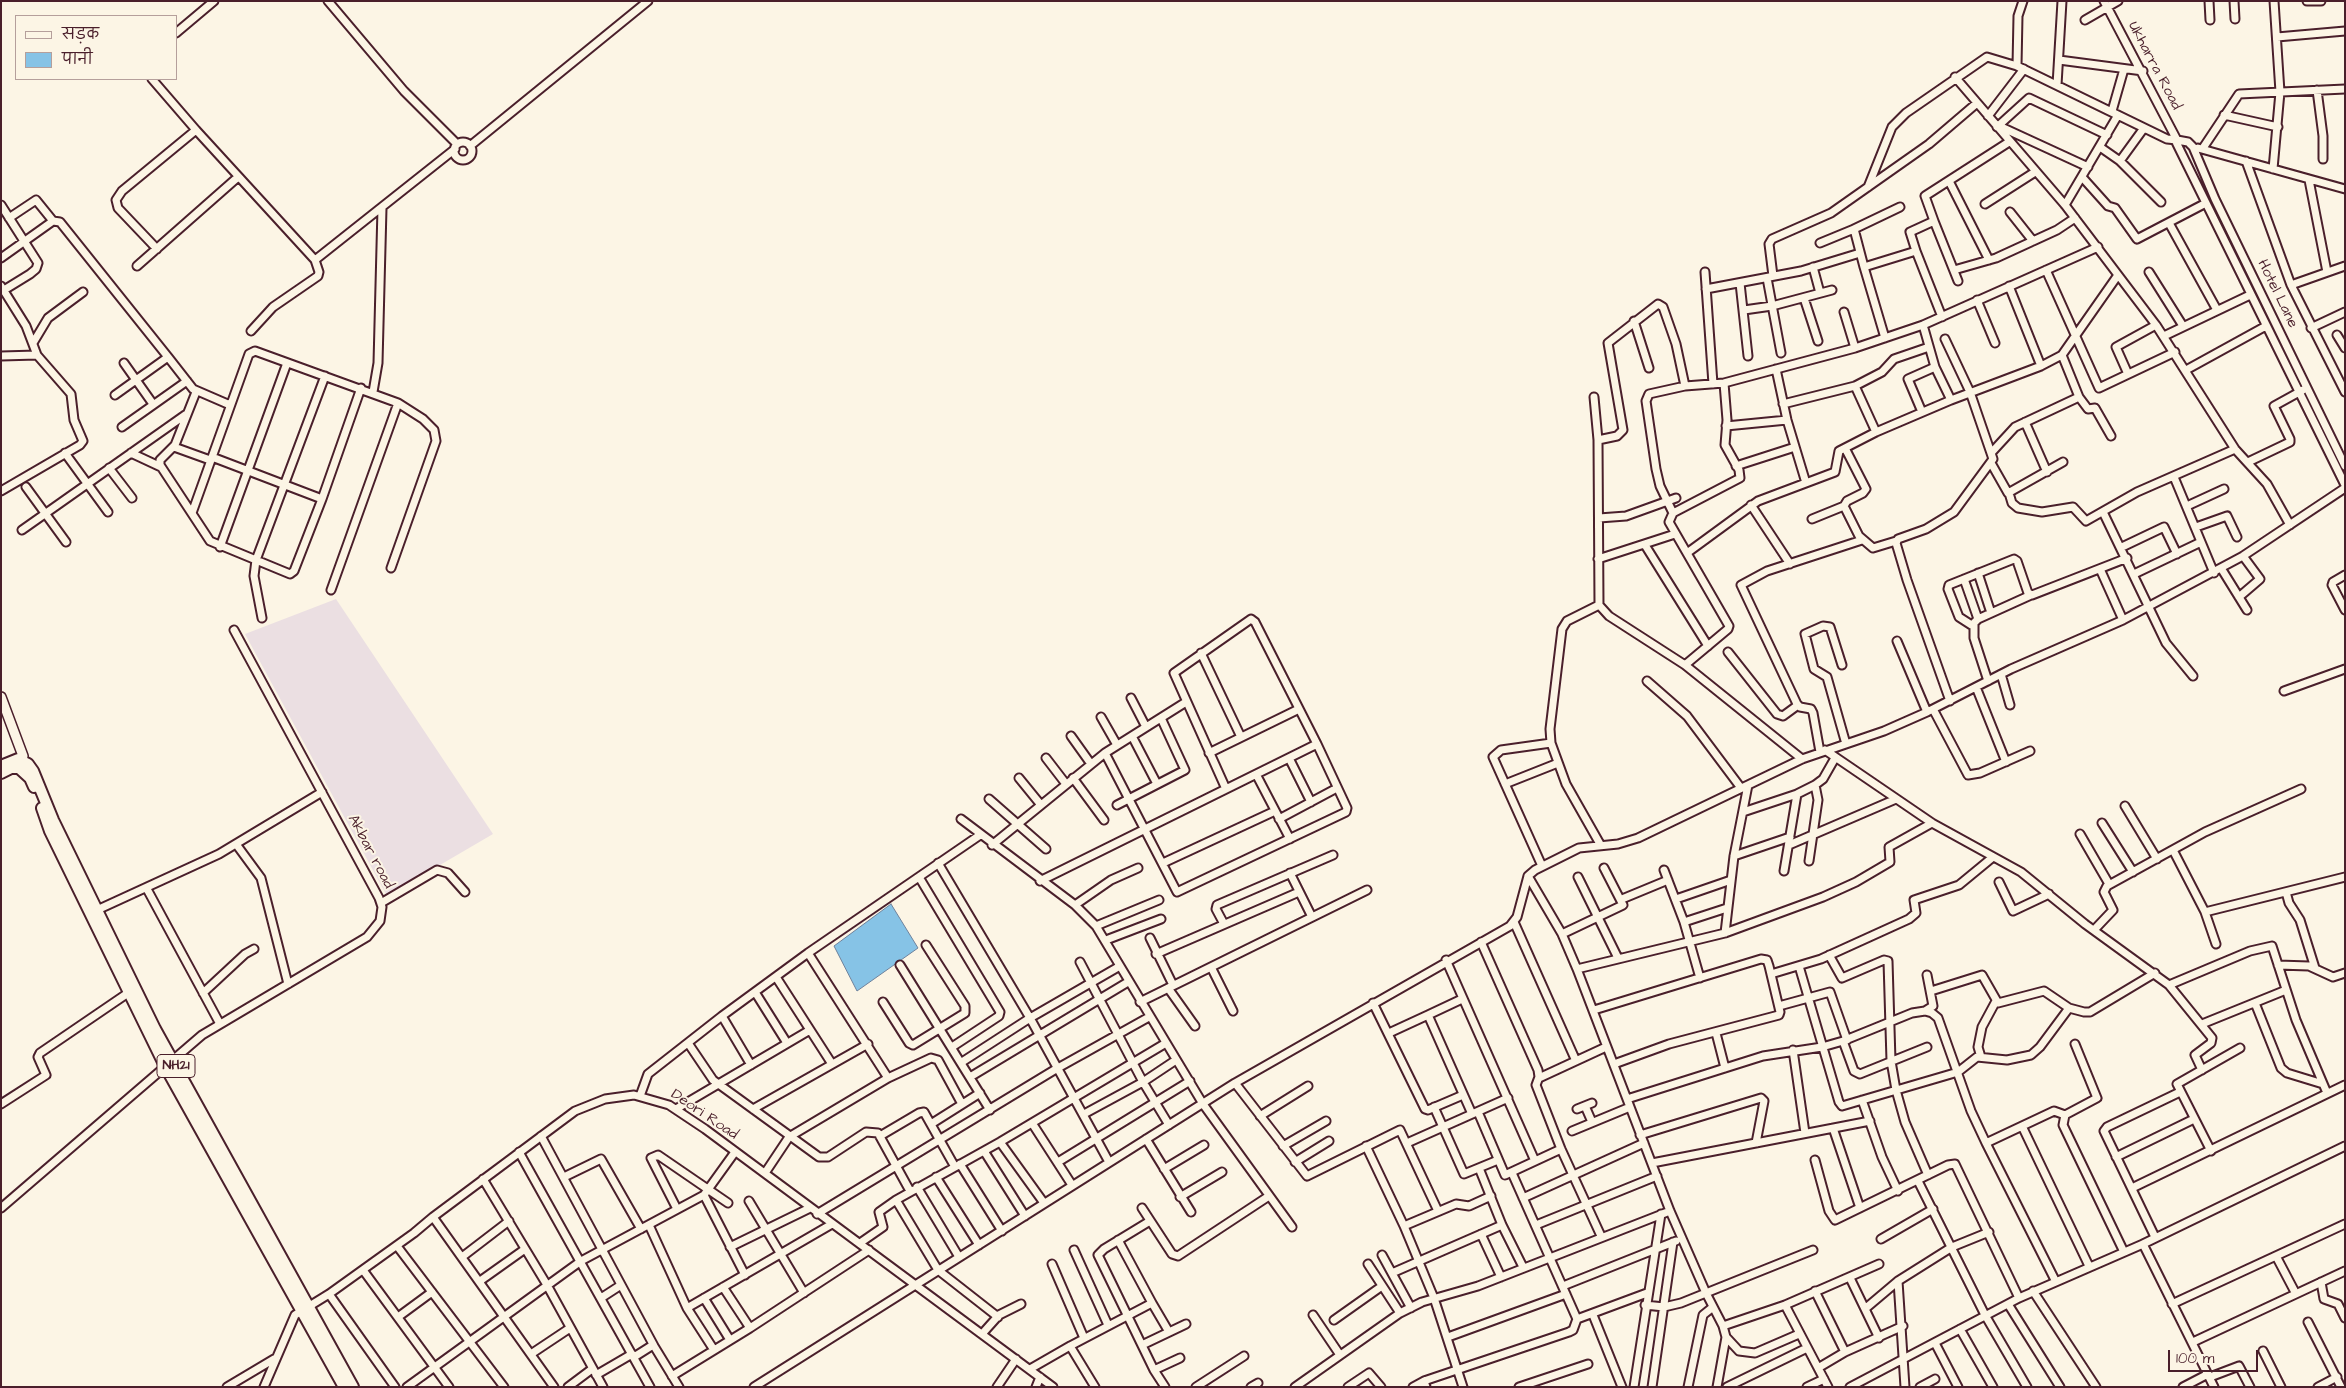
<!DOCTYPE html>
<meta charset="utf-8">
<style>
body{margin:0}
#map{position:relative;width:2346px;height:1388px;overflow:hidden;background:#fcf5e5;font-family:"Architects Daughter","Playpen Sans Deva",sans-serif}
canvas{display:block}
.frame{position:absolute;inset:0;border:2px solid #4a1f2b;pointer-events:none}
.legend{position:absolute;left:15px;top:15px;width:162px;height:65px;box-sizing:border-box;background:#fcf5e5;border:1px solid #b59f9b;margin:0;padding:6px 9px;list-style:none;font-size:15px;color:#4a1f2b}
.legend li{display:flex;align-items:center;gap:10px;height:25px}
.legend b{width:25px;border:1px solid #b59f9b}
.scale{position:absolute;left:2168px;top:1350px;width:90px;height:22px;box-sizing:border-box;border:2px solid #4a1f2b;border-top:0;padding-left:6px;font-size:15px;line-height:18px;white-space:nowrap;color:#4a1f2b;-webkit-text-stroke:4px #fcf5e5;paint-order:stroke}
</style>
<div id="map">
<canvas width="2346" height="1388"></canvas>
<div class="frame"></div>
<ul class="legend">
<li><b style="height:6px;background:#fcf5e5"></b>सड़क</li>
<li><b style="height:14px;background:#86c3e6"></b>पानी</li>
</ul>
<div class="scale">100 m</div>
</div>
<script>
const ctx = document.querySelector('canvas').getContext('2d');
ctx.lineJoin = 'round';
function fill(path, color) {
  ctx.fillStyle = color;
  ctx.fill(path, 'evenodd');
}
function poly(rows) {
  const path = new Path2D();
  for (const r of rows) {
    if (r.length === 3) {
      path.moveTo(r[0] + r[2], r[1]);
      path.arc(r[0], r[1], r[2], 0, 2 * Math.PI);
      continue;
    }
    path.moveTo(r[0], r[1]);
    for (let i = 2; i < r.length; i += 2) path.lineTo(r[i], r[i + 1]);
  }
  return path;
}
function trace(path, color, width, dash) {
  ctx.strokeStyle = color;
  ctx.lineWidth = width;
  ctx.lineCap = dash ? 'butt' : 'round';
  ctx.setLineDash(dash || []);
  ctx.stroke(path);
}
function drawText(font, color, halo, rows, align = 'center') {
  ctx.font = font + ' "Architects Daughter",sans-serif';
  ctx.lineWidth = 4;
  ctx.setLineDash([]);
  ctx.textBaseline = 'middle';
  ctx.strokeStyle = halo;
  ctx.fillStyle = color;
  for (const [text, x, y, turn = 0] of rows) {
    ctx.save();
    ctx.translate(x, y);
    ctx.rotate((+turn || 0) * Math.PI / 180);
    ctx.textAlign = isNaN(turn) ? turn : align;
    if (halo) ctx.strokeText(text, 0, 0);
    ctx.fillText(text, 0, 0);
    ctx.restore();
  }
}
const built = poly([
 [336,599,493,834,387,896,245,634]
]);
const water = poly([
 [891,904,918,948,857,991,834,946,891,904]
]);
const minor = poly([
 [328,1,404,91,457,144],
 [2104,1,2177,140,2188,142,2193,147,2215,199,2345,466],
 [2209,1,2210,20],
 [2234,1,2235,19],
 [2307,1,2321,1],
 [2085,20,2118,1],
 [176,33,214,1],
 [2277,37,2345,31],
 [2059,60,2143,71],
 [2017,66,2018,16,2023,1],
 [1955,77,2065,205,2156,325,2235,449,2267,484,2290,525],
 [152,79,196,130,315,260,455,149],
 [2057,85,2062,1],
 [2317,90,2323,136,2323,159],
 [2112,111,2124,69],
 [2224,115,2278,127],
 [1988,116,2024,69],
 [1999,126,2088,167],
 [1997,127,2029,98,2107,135],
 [2175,140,2345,485],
 [463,151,9],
 [470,146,648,1],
 [2100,147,2120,161,2161,202],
 [2198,148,2345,189],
 [2203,148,2239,94,2345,89],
 [2120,161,2144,128],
 [2246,161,2291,285,2345,392],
 [2273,169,2280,92,2274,1],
 [2082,177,2108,206,2115,208,2137,239,2206,203],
 [2309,180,2327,272],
 [1949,181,1989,260],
 [1868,187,1892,127,1906,113,1987,57,2017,66,2167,139,2177,140],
 [1985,204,2035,172],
 [1,205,38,263,36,269,30,274,4,290],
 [2065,205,2118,115],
 [1900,207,1854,229,1864,267,1916,251,1910,232,1934,221,1925,196,2009,142],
 [2010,212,2033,241],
 [9,218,36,200,53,221],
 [1934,221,1958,281],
 [2169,223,2217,310],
 [1820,243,1854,229],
 [157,249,118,208,116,200,122,191,196,130],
 [1916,251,1942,317],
 [1,258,53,221,60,222,168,357],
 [137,266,238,177],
 [1813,267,1820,293],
 [1864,267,1885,338],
 [1954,270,1996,258,2057,230,2075,218],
 [2046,270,2099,388,2175,352],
 [1705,272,1713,384],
 [2149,272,2183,326],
 [1773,276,1769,244,1772,239,1831,213,1929,144,1977,103],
 [1767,278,1781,353],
 [1740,283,1748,356],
 [2291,285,2345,266],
 [1,286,26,326,37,355,71,394,74,420,83,441,80,445,1,491],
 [2009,286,2041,366],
 [1706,289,1801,271,1860,253],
 [1804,298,1818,341],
 [1977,300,1995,343],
 [1744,310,1772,306,1832,290],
 [1844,312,1855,348],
 [1634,321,1649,368],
 [1923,325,1935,367,1951,400],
 [2311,328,2345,312],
 [251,331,273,307,318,276,319,272,315,260],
 [2337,335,2345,348],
 [2164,336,2250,295],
 [1945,339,1970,392,1993,459,1954,512,1926,529,1898,539,1896,543,1907,580,1950,701],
 [33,343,48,318,83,292],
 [2062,355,2079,397,2088,409,2095,408,2111,436],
 [1,356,37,355],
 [124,363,153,404],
 [1776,369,1787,420,1806,483],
 [2186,370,2266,326],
 [2128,374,2116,347,2156,325],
 [1855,386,1876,432],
 [196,392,175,445,160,460,160,465,210,541,290,574,294,571,322,499,361,388],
 [373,392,378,363,382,208],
 [115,395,168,357,193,389,230,405],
 [1594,397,1598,440,1599,605,1609,616,1685,665,1802,759],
 [1783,404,1855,386,1882,372,1894,359,1929,347],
 [1922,412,1908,379,1935,367],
 [2025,422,2047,472],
 [1726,426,1787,420],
 [122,427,187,381],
 [1598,440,1617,436,1623,430,1608,343,1658,304,1663,307,1676,344,1685,386],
 [174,447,210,460],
 [1845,448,1866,489,1863,493,1847,501,1844,506,1859,536,1873,548,1896,541],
 [1992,452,2015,427,2079,397],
 [65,453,108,512],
 [131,453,161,467],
 [212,457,322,499],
 [2248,462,2290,442,2290,439,2274,406,2303,390],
 [1991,463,2008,493,2063,462],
 [1736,466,1795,447],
 [109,468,132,498],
 [2174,477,2214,573],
 [26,487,66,542],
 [2009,493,2012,503,2018,508,2042,512,2073,507,2086,521,2137,492,2235,449],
 [1751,505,1790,564],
 [2187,506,2224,489],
 [2103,512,2166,643,2193,676],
 [192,513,249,354,255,351,398,403,423,419,434,430,436,441,391,568],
 [1673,513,1740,478,1739,470,1725,445,1727,420,1724,383],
 [1599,518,1626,516,1676,498],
 [1812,519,1844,506],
 [2196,527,2227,516,2237,537],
 [22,530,185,415],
 [1645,545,1708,646],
 [220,547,287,363],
 [2122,547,2164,527,2177,554],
 [1687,553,1758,501,1835,472,1839,451,1876,432,1951,400,2041,366,2062,355,2118,275],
 [1598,559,1675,534],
 [2221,568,2247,610],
 [2100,569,2123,620],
 [1978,573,1991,613],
 [2134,574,2201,542],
 [2345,575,2333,582,2332,585,2345,610],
 [1964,579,1978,619],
 [331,590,398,403],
 [2239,597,2260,579,2243,556],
 [1599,605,1567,621,1562,629,1550,729,1551,743,1566,784,1600,844],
 [262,618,254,576,256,560,325,376],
 [1973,626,1959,617,1948,589,1949,585,2014,559,2017,561,2028,593,2032,595,2127,558],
 [1897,641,1927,712],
 [1728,652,1777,714,1783,716,1798,705],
 [1201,653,1241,737],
 [1685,665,1728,629,1729,626,1669,522,1673,513,1660,486,1656,469,1646,401,1649,394,1685,386,1724,383,1855,348,1923,325,2098,247],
 [1842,665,1830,627,1823,626,1805,634,1814,669,1827,677,1846,744],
 [2001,674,2010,705],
 [1647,681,1687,716,1741,788],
 [1988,681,1974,638,1974,623,1978,619,2031,595],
 [1976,687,2006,762],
 [2284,691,2345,669],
 [1131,698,1146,727],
 [1933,709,1968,775,1980,773,2030,751],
 [1101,717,1117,745],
 [1071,736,1091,764],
 [1132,736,1157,784],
 [1825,750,1932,823,2021,872,2085,924,2169,985,2212,1038,2211,1043,2195,1055,2202,1070],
 [1820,752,1813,713,1811,709,1800,707,1797,704,1741,585,1767,571,1862,540],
 [1105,753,1177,892,1346,812,1347,808,1317,744,1255,622,1251,619,1174,673,1226,789],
 [1209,753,1299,709],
 [1046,758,1066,784],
 [1289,758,1311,802],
 [1256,774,1290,839],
 [1019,778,1041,805],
 [1073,778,1104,820],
 [1505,784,1558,763],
 [989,799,1046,849],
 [1117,805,1185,770,1161,718],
 [2125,806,2157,859],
 [1743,812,1797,794,1815,785,1823,779,1835,758],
 [961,819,1075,905,1096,926,1203,1104,1292,1227],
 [1279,819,1337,788],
 [2102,823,2133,872],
 [2080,834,2109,884],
 [236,844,261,878,288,984],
 [992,845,1105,753,1186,702],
 [1789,845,1896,799],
 [2173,850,2205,912,2216,944],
 [1734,856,1790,837],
 [1809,861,1818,800,1815,785],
 [938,863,1030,1018,1109,1162],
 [1163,863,1275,811],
 [1542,866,1493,757,1501,750,1551,743],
 [1664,870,1684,922,1700,978],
 [1784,871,1797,794],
 [1290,873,1312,917],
 [1528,876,1562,934,1577,969,1670,1211,1706,1293,1723,1326,1726,1337,1717,1387],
 [919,877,1000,1012,999,1016,952,1047],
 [1578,877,1618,958],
 [1040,881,1317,744],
 [1999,882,2013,911,2049,894],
 [147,889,220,1024],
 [2286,892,2289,903,2300,920,2315,968],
 [1622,899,1668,880],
 [1676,899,1731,880],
 [381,903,437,870,448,873,465,892],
 [1075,905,1111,880,1138,868],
 [97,910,219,854,322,792],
 [2205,912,2345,877],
 [1514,922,1576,1061],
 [1684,922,1727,908],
 [1224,924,1216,909,1217,905,1333,855],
 [1096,926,1159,900],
 [2094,930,2113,910,2104,892,2107,886,2205,832,2301,789],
 [1725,933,1734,856,1748,785],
 [1562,934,1623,905,1604,868],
 [1150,938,1173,985],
 [1106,940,1161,919],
 [1481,942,1538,1070,1539,1077,1536,1085,1561,1149,1601,1236],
 [808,953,888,1078],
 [1156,954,1299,892],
 [1829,955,1842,978,1884,960,1888,961,1891,1061,1896,1090,1905,1122,1928,1175],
 [1446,960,1535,1161],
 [1080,962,1143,1082,1169,1125],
 [900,965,990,1110],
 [2278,965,2309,966,2333,977,2345,973],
 [1799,966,1839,1102,1842,1106,1958,1072,1977,1057,2007,1060,2031,1055,2040,1047,2069,1008],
 [1211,967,1233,1011],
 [1577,969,1725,933,1823,897,1856,882,1890,862,1889,847,1932,823],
 [1771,974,1821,959,1909,919,1916,913,1914,900,1959,885,1993,857],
 [776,977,832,1064],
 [2169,985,2250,951,2272,946,2296,1020,2327,1093],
 [1168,988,1195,1026],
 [1931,991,1982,975,1998,1003,2044,991,2069,1008,2084,1012,2090,1012,2155,973],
 [755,992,787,1043],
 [203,993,245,954,254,949],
 [883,1002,909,1043,913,1045,965,1013,965,1006,926,945],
 [1140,1002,1367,890],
 [1373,1003,1425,1109,1428,1110,1463,1095],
 [2255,1003,2281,1068,2287,1073,2323,1084],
 [1779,1006,1830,992,1847,1040],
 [1594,1010,1761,959,1767,960,1769,966,1780,1012,1779,1015,1669,1044,1614,1064],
 [1925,1011,1933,1006,1927,975],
 [1428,1015,1462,999],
 [722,1016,751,1065],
 [2202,1024,2286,990],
 [1389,1033,1428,1015,1472,1114],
 [1716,1033,1725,1068],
 [1843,1041,1854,1071,1860,1074,1927,1047],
 [688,1043,713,1080,819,1157,828,1157,866,1132,878,1133,910,1191],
 [2075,1044,2097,1098,2065,1115,2063,1125,2124,1252],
 [1793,1050,1805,1133],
 [1981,1057,1978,1047,1982,1027,1996,1001],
 [962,1062,1030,1018,1120,966],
 [970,1077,1128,982],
 [1539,1078,1606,1047],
 [1235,1083,1307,1176,1400,1130,1438,1211],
 [640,1096,648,1074,722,1016,808,953,980,835],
 [1627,1099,1763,1056,1822,1047,1843,1041,1912,1013,1925,1011,1932,1013,1938,1018,1971,1111,1986,1143,2055,1280],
 [1862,1100,1882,1157,1898,1191],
 [1,1104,46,1075,38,1057,40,1053,128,993],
 [1585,1106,1592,1122],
 [1434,1107,1464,1174,1498,1160],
 [676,1109,810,1030],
 [753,1109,868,1044],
 [1577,1109,1592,1103],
 [1478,1112,1505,1175,1561,1149],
 [1084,1114,1143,1082,1176,1060],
 [1260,1116,1308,1086],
 [1032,1123,1072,1185],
 [931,1124,980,1093],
 [2022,1126,2089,1266],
 [1833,1128,1860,1208],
 [1572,1131,1630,1107],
 [1640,1135,1761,1098,1764,1101,1756,1143],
 [541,1136,654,1346,679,1387],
 [880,1136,919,1113,924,1112,955,1167],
 [1146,1139,1191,1212],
 [1000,1142,1044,1203],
 [1407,1143,1508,1098],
 [1986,1143,2054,1111,2065,1115],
 [1283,1146,1326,1121],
 [1366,1146,1404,1226,1456,1204,1469,1206,1491,1196],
 [984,1151,1025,1216],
 [2211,1151,2177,1084,2240,1048],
 [519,1152,650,1387],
 [2116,1157,2194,1119],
 [1815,1160,1829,1211,1835,1220,1948,1165,1955,1164,2019,1298],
 [1058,1162,1190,1081],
 [1295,1162,1329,1141],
 [1652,1163,1870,1121],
 [960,1164,1002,1231],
 [1479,1168,1502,1225,1523,1267],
 [1164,1169,1204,1145],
 [765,1173,789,1137,888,1078,931,1058,938,1060,962,1104],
 [1512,1173,1577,1319,1647,1293],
 [564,1177,601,1159,641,1229],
 [936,1177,979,1245],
 [483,1179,547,1285,603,1387],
 [1918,1181,1985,1315,2027,1387],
 [917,1187,959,1257],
 [2132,1188,2345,1085],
 [704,1195,745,1275],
 [1180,1197,1222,1172],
 [1523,1198,1644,1143],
 [896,1200,1000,1142,1166,1043],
 [749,1201,804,1293],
 [1,1208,202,1035,367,937,380,921,382,907,379,898,234,630],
 [1142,1208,1172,1254,1178,1256,1269,1196],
 [677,1209,651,1158,658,1155,728,1203],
 [817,1214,1056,1069,1149,1017],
 [433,1217,554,1387],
 [1150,1221,1104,1249,1098,1255,1154,1370,1165,1387],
 [649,1225,687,1308,714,1350],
 [1536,1225,1657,1176],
 [1404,1226,1434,1298,1463,1387],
 [1481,1234,1501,1277],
 [2155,1237,2104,1131,2107,1127,2180,1092],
 [1881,1239,1933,1209],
 [860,1243,883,1227,879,1212,896,1200,938,1270,998,1317],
 [2143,1244,2214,1387],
 [397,1246,504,1387],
 [730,1247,810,1208],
 [1074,1250,1108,1325],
 [1382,1255,1411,1308],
 [2276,1256,2296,1294],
 [462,1257,509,1221],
 [1052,1264,1084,1338],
 [1368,1264,1400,1313],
 [363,1270,449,1387],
 [1392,1273,1502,1225],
 [1850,1278,1879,1338],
 [480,1281,525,1249],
 [1898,1281,1905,1387],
 [2321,1282,2324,1299,2338,1304,2345,1318],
 [1563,1286,1676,1241],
 [723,1287,750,1328],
 [1815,1291,1845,1352],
 [2033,1291,2096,1387],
 [329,1294,395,1387],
 [601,1298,621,1285],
 [704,1298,730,1340],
 [1152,1303,1169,1332],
 [2008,1304,2060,1387],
 [2172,1304,2345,1224],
 [1645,1305,1664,1307,1681,1303,1813,1250],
 [1785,1305,1828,1387],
 [687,1308,832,1224],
 [1866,1308,1898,1281,1952,1247,1989,1232],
 [1313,1315,1340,1355],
 [1593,1315,1622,1387],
 [398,1317,432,1292],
 [1334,1320,1382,1286],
 [2308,1322,2341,1387],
 [1723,1326,1785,1305,1879,1264],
 [1960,1329,1993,1387],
 [982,1334,999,1315,1021,1304],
 [1448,1337,1566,1294],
 [1726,1337,1739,1351,1755,1353,1799,1334],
 [2193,1342,2345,1271],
 [1935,1343,1958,1387],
 [1142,1345,1186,1324],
 [1070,1346,1095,1387],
 [2263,1351,2281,1387],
 [531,1354,570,1328],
 [634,1357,653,1345],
 [1818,1368,1845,1352,1903,1326],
 [1030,1369,1070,1346,1152,1303,1118,1240],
 [1154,1370,1180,1358],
 [596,1375,632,1354],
 [672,1376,750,1328,869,1250],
 [2210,1377,2239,1366,2250,1387],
 [1424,1381,1569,1332,1573,1330,1577,1319],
 [227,1387,274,1359],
 [264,1387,295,1315,329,1294,414,1233,433,1217,575,1111,605,1099,634,1095,669,1105,705,1129,1053,1387],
 [407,1387,581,1261,704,1195,735,1152],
 [568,1387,592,1369],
 [754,1387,1235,1083,1510,926,1517,917,1528,876,1535,870,1579,848,1618,844,1638,838,1802,759,1884,731,1927,712,2011,669,2123,620,2243,556,2345,488],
 [997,1387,1016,1359],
 [1036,1387,1040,1377],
 [1196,1387,1244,1356],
 [1251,1387,1258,1383],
 [1295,1387,1400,1313,1422,1302,1478,1286,1670,1211],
 [1348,1387,1369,1373,1381,1387],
 [1413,1387,1424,1381,1426,1387],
 [1519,1387,1588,1364],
 [1634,1387,1661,1214],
 [1652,1387,1673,1242],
 [1688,1387,1703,1315,1713,1307],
 [1727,1387,1807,1348],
 [1807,1387,1824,1379],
 [1850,1387,2019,1298,2143,1244,2345,1146],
 [1920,1387,1935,1379],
 [2183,1387,2208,1374],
 [2318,1387,2337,1377]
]);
const major = poly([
 [1,697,23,756,20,767]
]);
const highway = poly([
 [1,766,18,759,28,764,33,771,53,820,155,1029,353,1387],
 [1,773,11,768,19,768,30,778,34,787],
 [42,808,50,831,165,1066,344,1387]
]);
const shields = [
 [176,1066,38]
];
const shieldNames = [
 ["NH21",176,1066]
];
const streetNames = [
 ["Ukharra Road",2154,66,62],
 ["Hotel Lane",2277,294,64],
 ["Akbar road",370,852,62],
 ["Deori Road",704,1115,34]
];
fill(built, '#ebdfe2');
fill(water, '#86c3e6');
trace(water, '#6e819b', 1);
trace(minor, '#4a1f2b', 11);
trace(major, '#4a1f2b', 12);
trace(highway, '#4a1f2b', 14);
trace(minor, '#fcf5e5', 7);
trace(major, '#fcf5e5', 9);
trace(highway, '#fcf5e5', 10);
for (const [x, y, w] of shields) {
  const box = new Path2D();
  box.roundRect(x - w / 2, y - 11.5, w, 23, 4);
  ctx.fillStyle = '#fcf5e5';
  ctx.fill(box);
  trace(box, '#4a1f2b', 1);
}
drawText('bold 14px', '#4a1f2b', null, shieldNames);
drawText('15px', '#4a1f2b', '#fcf5e5', streetNames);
</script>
